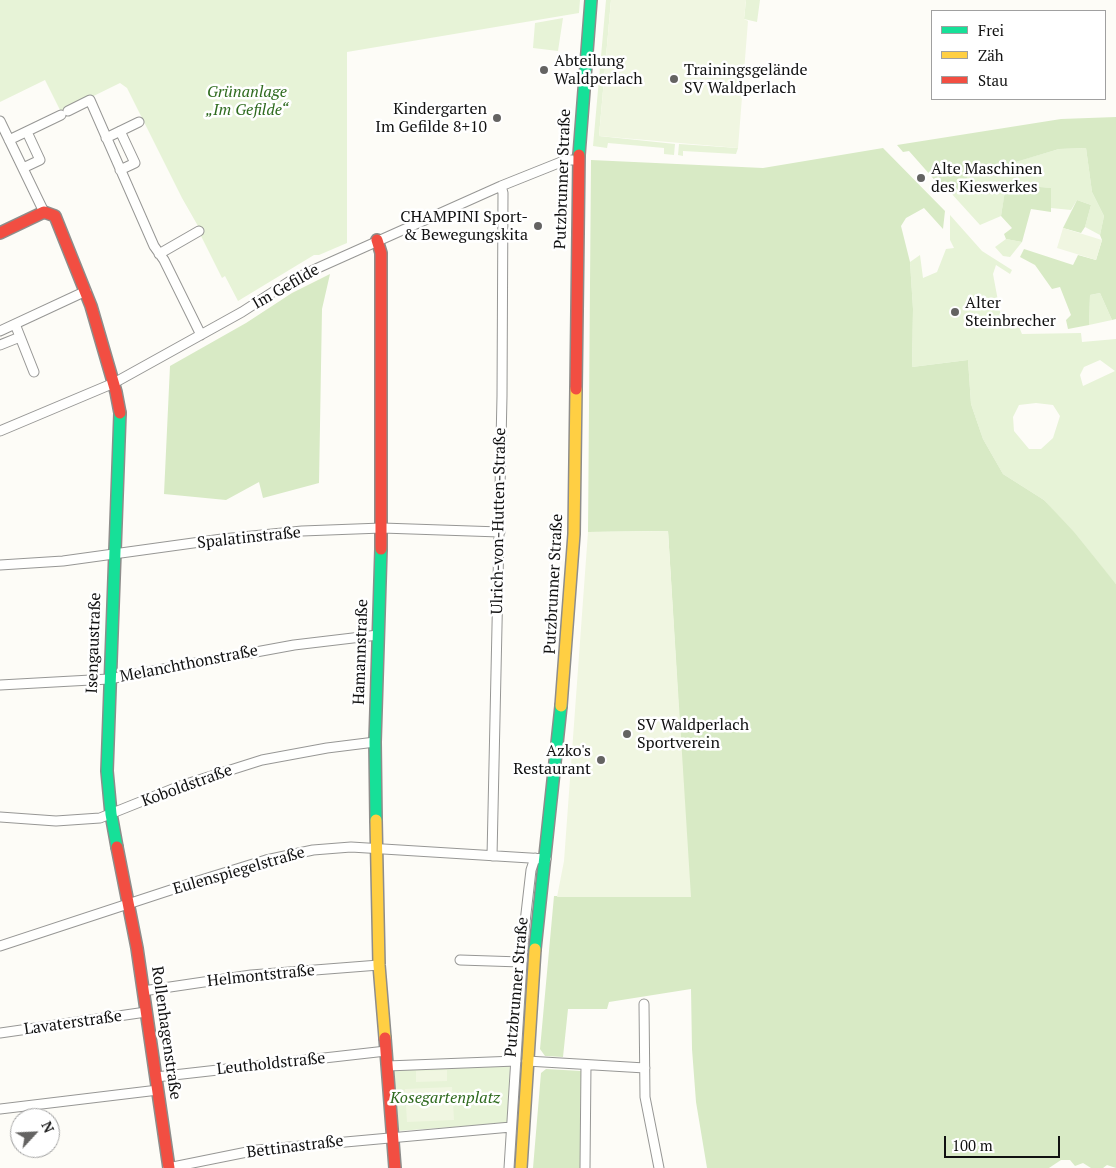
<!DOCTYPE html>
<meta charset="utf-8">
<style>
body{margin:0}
#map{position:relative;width:1116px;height:1168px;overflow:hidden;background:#fdfcf7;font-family:"PT Serif",serif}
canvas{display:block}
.legend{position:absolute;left:931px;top:10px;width:175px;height:90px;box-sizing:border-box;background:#fff;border:1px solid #a0a0a0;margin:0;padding:6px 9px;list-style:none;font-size:15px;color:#111}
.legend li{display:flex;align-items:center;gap:10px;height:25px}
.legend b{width:25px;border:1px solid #a0a0a0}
.north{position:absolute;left:10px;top:1108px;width:50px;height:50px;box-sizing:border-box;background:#fff;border:1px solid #a0a0a0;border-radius:50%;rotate:65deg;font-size:14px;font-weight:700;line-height:20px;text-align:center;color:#111}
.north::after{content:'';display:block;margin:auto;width:18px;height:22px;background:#646362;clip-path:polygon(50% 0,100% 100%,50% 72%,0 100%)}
.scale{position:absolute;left:944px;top:1136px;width:116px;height:22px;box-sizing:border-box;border:2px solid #111;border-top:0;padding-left:6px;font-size:15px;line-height:18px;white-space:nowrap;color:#111;-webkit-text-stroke:4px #fff;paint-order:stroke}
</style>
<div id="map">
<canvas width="1116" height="1168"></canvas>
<ul class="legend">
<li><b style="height:6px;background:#16e098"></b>Frei</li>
<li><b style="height:6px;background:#ffcf43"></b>Zäh</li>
<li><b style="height:6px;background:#f24e42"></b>Stau</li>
</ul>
<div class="north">N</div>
<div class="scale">100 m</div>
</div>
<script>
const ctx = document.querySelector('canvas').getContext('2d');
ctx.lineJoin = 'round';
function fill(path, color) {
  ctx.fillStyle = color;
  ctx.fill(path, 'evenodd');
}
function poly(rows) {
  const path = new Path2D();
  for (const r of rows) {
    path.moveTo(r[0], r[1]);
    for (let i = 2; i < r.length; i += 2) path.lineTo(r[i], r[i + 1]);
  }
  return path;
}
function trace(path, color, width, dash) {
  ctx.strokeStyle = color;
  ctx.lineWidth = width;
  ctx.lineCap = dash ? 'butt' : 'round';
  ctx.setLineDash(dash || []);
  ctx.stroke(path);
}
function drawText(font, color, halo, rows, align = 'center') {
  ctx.font = font + ' "PT Serif",serif';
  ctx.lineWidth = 5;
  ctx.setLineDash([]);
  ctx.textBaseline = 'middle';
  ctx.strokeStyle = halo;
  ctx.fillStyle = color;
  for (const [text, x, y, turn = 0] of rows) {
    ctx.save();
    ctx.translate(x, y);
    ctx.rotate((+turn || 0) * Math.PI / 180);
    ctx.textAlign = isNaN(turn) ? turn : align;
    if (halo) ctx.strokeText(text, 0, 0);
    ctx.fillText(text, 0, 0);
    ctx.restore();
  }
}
const green = poly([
 [0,0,580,0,579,13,347,52,347,243,319,255,314,255,238,301,225,276,222,278,200,234,202,233,182,198,127,88,120,83,61,112,45,80,0,102],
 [606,0,611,0,599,136,675,144,674,155,664,154,664,148,608,143,607,148,593,146],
 [746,0,760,0,757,22,744,19],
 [563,18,558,51,533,48,535,23],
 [679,144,738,148,736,154,683,151,683,156,678,155],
 [1086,148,1092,192,1104,216,1100,235,1085,227,1091,205,1077,200,1071,210,1051,208,1051,188,1006,185,1001,216,980,225,950,192,966,185,967,177,996,168,1000,175,1009,173,1008,164,1059,149],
 [950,215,982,251,1012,270,1010,274,996,265,993,274,1001,317,1015,317,1022,334,1081,333,1082,342,1116,339,1116,584,1044,500,1003,474,983,439,971,404,968,360,912,367,913,309,910,262,920,255,923,278,937,272,946,249,954,248,950,240],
 [1100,360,1115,371,1083,386,1080,375,1084,367],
 [1036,403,1053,405,1060,416,1053,438,1041,449,1029,449,1014,431,1013,417,1019,405],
 [1006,239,1022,242,1010,257,1003,256,995,247],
 [1100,293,1112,320,1089,325,1090,295],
 [510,1066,508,1123,398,1131,394,1070]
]);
const forest = poly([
 [1116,117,1116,319,1112,320,1100,293,1090,295,1089,325,1068,329,1066,320,1071,315,1060,287,1052,289,1035,265,1020,257,1024,249,1073,265,1078,255,1096,260,1102,240,1100,235,1104,216,1092,192,1086,148,1059,149,1009,164,1009,173,999,175,995,168,967,177,966,185,947,194,909,151,903,152,897,145,1061,119],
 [883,148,945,211,943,229,924,208,906,218,901,226,910,262,913,309,912,367,968,360,971,404,983,439,1003,474,1044,500,1074,532,1116,584,1116,1168,1107,1165,1103,1168,1091,1168,1083,1163,1075,1166,1070,1160,1061,1160,1049,1168,707,1168,696,1102,692,1049,691,989,609,1002,607,1009,568,1009,563,1057,545,1056,540,1049,554,896,690,897,668,531,588,532,591,160,763,168],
 [1006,184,1051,188,1051,212,1031,209,1022,242,1006,239,1004,234,1012,228,1001,216],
 [1077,200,1091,205,1085,227,1081,233,1063,228],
 [330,274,322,309,319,483,263,498,259,482,226,500,164,494,170,366,246,323,292,293],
 [546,1069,581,1071,580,1168,533,1168,541,1073]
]);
const pitch = poly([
 [611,0,746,0,744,19,748,21,738,148,599,136],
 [1063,228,1102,240,1096,260,1057,248],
 [668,531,691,897,557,897,564,861,588,532],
 [447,1070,447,1081,416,1082,416,1071],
 [452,1087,454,1120,407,1122,405,1089]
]);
const street = poly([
 [68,111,90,100,154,246,164,260,201,335],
 [0,121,44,212],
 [106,138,139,122],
 [9,140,61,115],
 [23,168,40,160,27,132],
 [120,170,135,163,120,131],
 [159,254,199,231],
 [15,324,34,372],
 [0,331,86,291],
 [0,345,20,337],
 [0,431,114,383,242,312,290,281,320,267,501,186,566,160,579,160],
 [0,565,63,561,222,539,302,531,382,528,500,532],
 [0,685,109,679,294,645,378,635],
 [0,817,56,821,100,818,180,786,262,760,327,748,375,742],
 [492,856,502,396,503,193,501,186],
 [0,946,198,881,266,860,313,850,351,847,546,859],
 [460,960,521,962],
 [143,991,251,975,379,965],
 [644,1004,645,1097,659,1168],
 [0,1033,146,1012],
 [527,1061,645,1068],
 [387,1066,516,1061],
 [156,1077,386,1051],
 [0,1109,158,1090],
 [168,1168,257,1150,511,1127],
 [509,1168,524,931,531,870,535,858],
 [585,1168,586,1065]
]);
const fast = poly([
 [579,155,591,0],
 [376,820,375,742,381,549],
 [117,847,111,814,107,771,120,413],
 [535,949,561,706]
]);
const slow = poly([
 [561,706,574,534,576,389],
 [376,820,379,965,385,1038],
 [521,1168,535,949]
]);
const jam = poly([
 [0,233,44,212,55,216,91,306,116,392,120,413],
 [377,240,381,253,381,549],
 [576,389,579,155],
 [117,847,137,948,169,1168],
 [385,1038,395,1168]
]);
const markers = [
 [544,70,5,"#646362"],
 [674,79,5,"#646362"],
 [497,118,5,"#646362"],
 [921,178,5,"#646362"],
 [538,226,5,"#646362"],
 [955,312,5,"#646362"],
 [627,734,5,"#646362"],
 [601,760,5,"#646362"]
];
const poiNames = [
 ["Abteilung",554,61],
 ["Waldperlach",554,79],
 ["Trainingsgelände",684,70],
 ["SV Waldperlach",684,88],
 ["Kindergarten",487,109,"right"],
 ["Im Gefilde 8+10",487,127,"right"],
 ["Alte Maschinen",931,169],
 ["des Kieswerkes",931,187],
 ["CHAMPINI Sport-",528,217,"right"],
 ["& Bewegungskita",528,235,"right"],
 ["Alter",965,303],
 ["Steinbrecher",965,321],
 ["SV Waldperlach",637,725],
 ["Sportverein",637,743],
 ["Azko's",591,751,"right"],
 ["Restaurant",591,769,"right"]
];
const parkNames = [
 ["Grünanlage",247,92],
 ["„Im Gefilde“",247,110],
 ["Kosegartenplatz",445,1098]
];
const streetNames = [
 ["Putzbrunner Straße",563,179,-88],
 ["Im Gefilde",286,287,-30],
 ["Ulrich-von-Hutten-Straße",499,521,-89],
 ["Spalatinstraße",249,538,-6],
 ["Putzbrunner Straße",554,584,-87],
 ["Isengaustraße",94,643,-88],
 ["Hamannstraße",361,652,-88],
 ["Melanchthonstraße",189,664,-11],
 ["Koboldstraße",187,786,-20],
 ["Eulenspiegelstraße",239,871,-16],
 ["Helmontstraße",261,976,-6],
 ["Putzbrunner Straße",517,987,-85],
 ["Lavaterstraße",73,1023,-8],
 ["Rollenhagenstraße",166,1033,82],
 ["Leutholdstraße",271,1064,-6],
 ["Bettinastraße",295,1147,-7]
];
fill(green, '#e7f3d7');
fill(forest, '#d8eac5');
fill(pitch, '#f0f6e1');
trace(street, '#979795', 11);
trace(fast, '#8e8d8b', 14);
trace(slow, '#8e8d8b', 14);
trace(jam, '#8e8d8b', 14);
trace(street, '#fffffe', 9);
trace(fast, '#16e098', 11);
trace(slow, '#ffcf43', 11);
trace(jam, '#f24e42', 11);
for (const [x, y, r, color] of markers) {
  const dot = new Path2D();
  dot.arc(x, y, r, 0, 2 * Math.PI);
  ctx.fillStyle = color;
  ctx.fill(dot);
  trace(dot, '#fff', 2);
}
drawText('16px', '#111', '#fff', poiNames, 'left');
drawText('italic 16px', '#2f6b1f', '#fff', parkNames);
drawText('16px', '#111', '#fff', streetNames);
</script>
